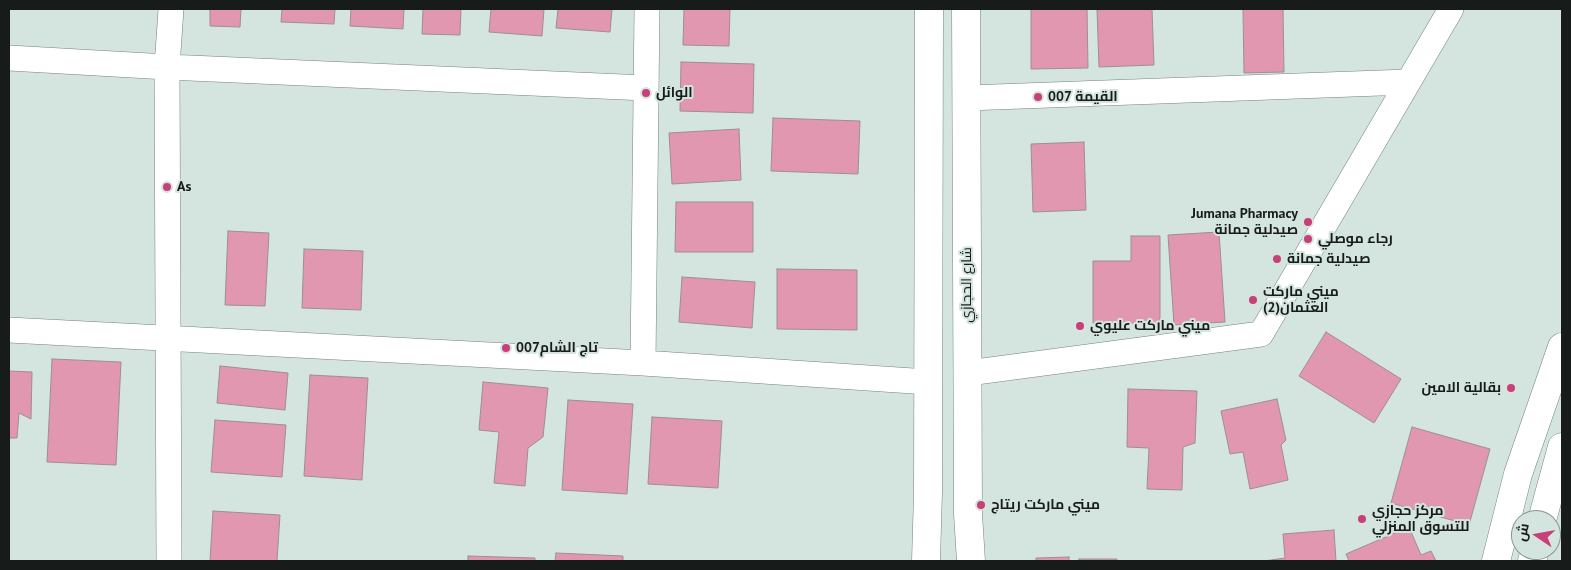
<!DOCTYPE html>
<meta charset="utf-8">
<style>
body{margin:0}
#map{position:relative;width:1571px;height:570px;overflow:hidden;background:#d4e4de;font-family:"PT Sans",Cairo,sans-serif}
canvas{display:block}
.frame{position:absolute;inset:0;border:10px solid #171c1a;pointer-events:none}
.north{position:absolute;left:1511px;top:510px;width:50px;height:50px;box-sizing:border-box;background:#d4e4de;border:1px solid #889490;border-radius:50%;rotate:282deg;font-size:14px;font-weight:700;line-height:20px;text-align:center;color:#171c1a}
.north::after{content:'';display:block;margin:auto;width:18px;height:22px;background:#c83f79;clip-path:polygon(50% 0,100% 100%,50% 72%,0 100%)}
</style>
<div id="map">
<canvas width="1571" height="570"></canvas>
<div class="frame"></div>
<div class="north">ش</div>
</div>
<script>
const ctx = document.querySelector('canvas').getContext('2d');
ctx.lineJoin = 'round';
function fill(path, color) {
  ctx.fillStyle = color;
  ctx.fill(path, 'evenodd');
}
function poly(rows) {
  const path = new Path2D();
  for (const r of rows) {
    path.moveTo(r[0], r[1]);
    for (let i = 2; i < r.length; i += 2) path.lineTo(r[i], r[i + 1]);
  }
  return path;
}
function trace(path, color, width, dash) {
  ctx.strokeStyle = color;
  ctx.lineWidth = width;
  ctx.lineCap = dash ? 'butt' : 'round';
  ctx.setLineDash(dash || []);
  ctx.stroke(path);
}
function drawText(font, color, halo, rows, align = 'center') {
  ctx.font = font + ' "PT Sans",Cairo,sans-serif';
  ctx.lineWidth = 4;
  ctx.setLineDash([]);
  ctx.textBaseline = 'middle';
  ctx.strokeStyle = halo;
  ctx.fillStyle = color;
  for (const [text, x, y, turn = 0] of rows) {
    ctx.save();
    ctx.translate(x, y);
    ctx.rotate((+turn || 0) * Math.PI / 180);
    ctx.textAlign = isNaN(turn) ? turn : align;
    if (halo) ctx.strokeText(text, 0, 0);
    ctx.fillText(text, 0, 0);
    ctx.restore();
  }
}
const building = poly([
 [210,9,241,9,240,27,210,26,210,9],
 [282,9,335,9,334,24,281,22,282,9],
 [351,9,404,9,403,29,350,26,351,9],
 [423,9,461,9,460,35,422,34,423,9],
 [491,9,544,9,542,36,489,32,491,9],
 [558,9,612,9,610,32,556,28,558,9],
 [684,9,730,9,729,46,683,45,684,9],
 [1031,9,1087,9,1088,68,1031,69,1031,9],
 [1097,9,1152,9,1154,65,1099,67,1097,9],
 [1243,9,1283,9,1284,72,1244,73,1243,9],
 [681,62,754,64,753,113,680,111,681,62],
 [773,118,860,121,858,174,771,171,773,118],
 [739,129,741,180,672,184,669,133,739,129],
 [1084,142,1086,210,1033,212,1031,144,1084,142],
 [676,202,753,202,753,252,675,252,676,202],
 [228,231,269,233,265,306,225,305,228,231],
 [1219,232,1225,322,1174,325,1168,235,1219,232],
 [1131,236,1160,236,1160,323,1093,323,1093,261,1131,261,1131,236],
 [304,249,363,251,361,310,302,308,304,249],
 [777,269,857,270,857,330,777,329,777,269],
 [682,277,755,282,752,328,679,322,682,277],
 [1326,332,1401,379,1374,423,1299,376,1326,332],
 [52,359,121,362,116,465,47,462,52,359],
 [220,366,288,373,285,410,217,403,220,366],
 [9,371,32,372,31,419,19,413,17,438,9,438,9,371],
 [310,375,368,378,362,480,304,476,310,375],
 [483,382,548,388,543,437,528,448,525,486,494,483,499,432,479,430,483,382],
 [1128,389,1197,391,1195,443,1183,447,1182,490,1147,489,1149,448,1127,447,1128,389],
 [1277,399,1286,440,1281,445,1288,480,1250,489,1243,452,1230,454,1221,411,1277,399],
 [568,400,633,404,627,494,562,490,568,400],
 [652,417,722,421,718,488,648,484,652,417],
 [215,420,286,425,282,477,211,472,215,420],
 [1412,427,1490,449,1469,525,1391,503,1412,427],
 [213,511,280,515,277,561,210,561,213,511],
 [1409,527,1421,555,1431,551,1436,561,1349,561,1346,554,1409,527],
 [1334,530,1336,561,1264,561,1285,558,1283,534,1334,530],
 [556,553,623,556,623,561,555,561,556,553],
 [468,556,535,558,535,561,468,561,468,556],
 [1069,557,1069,561,1036,561,1036,558,1069,557],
 [1079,559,1117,559,1117,561,1079,561,1079,559]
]);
const street = poly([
 [9,58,167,67,646,88],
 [967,98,1408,82],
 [9,330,643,363,928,382],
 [643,363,647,9],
 [968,373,1261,334,1451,9],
 [169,561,167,67,171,9]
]);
const secondary = poly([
 [966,9,968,514,971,561],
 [1542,520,1562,447],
 [926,561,928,492,929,9],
 [1496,561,1518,474,1562,347],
 [1532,561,1535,550]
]);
const markers = [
 [646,93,5,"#c83f79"],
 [1038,97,5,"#c83f79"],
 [167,187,5,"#c83f79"],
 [1308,222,5,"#c83f79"],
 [1308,239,5,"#c83f79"],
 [1277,259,5,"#c83f79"],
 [1253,300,5,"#c83f79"],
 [1080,326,5,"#c83f79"],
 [506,348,5,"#c83f79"],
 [1511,388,5,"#c83f79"],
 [981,505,5,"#c83f79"],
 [1362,519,5,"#c83f79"]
];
const poiNames = [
 ["الوائل",656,93],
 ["القيمة 007",1048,97],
 ["As",177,187],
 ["Jumana Pharmacy",1298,214,"right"],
 ["صيدلية جمانة",1298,230,"right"],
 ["رجاء موصلي",1318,239],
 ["صيدلية جمانة",1287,259],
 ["ميني ماركت",1263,292],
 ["العثمان(2)",1263,308],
 ["ميني ماركت عليوي",1090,326],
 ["تاج الشام007",516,348],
 ["بقالية الامين",1501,388,"right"],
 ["ميني ماركت ريتاج",991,505],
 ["مركز حجازي",1372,511],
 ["للتسوق المنزلي",1372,527]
];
const streetNames = [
 ["شارع الحجازي",967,285,-90]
];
fill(building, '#e097af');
trace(building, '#9d8e92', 1);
trace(street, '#74837d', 26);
trace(secondary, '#74837d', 29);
trace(street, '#fff', 25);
trace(secondary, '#fff', 28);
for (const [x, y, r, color] of markers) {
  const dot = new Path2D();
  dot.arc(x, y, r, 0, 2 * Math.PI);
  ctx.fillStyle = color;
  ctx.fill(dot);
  trace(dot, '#d4e4de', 2);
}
drawText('bold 14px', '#171c1a', '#d4e4de', poiNames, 'left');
drawText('14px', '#171c1a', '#d4e4de', streetNames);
</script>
